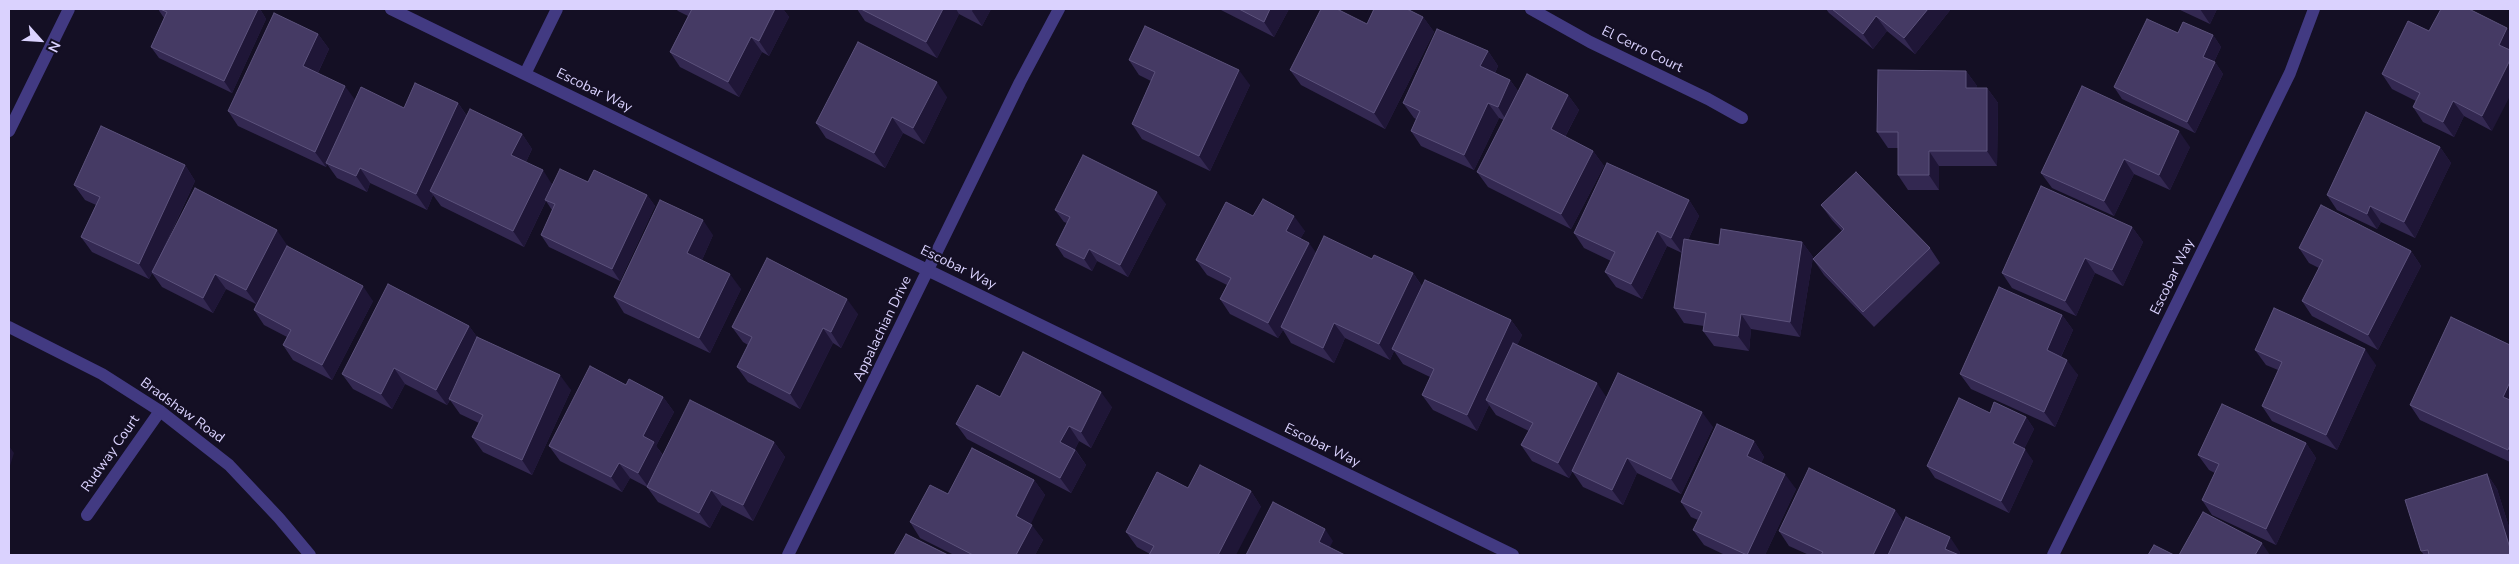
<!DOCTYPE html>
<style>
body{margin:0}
#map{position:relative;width:2519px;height:564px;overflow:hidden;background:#140f24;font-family:"Nunito Sans",sans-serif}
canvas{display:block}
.frame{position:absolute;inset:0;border:10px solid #dad2fe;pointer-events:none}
.north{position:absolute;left:15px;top:15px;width:50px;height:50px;-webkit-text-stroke:4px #140f24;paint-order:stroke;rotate:116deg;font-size:14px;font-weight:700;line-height:20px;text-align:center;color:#dad2fe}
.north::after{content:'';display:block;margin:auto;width:18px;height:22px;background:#dad2fe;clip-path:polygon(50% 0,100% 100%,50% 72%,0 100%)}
</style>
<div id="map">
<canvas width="2519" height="564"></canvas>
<div class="frame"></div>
<div class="north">N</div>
</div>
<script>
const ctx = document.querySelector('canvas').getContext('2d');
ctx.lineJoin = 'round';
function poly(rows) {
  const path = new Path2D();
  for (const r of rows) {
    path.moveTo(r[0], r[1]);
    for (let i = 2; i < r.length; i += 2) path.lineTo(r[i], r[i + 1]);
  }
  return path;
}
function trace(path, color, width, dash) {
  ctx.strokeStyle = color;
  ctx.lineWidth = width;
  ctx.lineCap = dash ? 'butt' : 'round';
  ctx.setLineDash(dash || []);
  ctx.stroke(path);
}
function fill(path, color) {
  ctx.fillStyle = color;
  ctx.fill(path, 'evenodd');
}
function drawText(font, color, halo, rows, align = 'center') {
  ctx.font = font + ' "Nunito Sans",sans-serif';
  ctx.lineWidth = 4.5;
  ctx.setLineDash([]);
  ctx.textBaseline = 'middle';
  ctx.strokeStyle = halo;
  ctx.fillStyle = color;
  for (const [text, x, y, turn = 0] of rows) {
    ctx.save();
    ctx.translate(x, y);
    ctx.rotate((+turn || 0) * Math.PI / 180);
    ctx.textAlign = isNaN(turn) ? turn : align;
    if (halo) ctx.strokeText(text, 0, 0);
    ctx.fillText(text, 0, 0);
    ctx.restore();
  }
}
const minor = poly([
 [391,9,1513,555],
 [1531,9,1590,42,1708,99,1742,118],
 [525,74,557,9],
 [87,515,160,411],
 [788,555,1020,82,1059,9],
 [2053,555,2290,73,2314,9]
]);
const tertiary = poly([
 [9,131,69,9],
 [9,327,102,374,160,411,229,465,279,518,310,555]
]);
const wall = poly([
 [158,9,260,9,266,19,232,93,159,58,151,47,164,18],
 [676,9,783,9,789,17,769,56,762,52,739,97,680,67,670,52,688,16,678,11],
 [857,9,991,9,982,26,959,14,937,58,865,21],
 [1219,9,1289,9,1274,37],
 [1826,9,1951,9,1915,54,1887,31,1873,49,1829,13],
 [2178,9,2217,9,2210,24],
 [1423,17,1434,32,1385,129,1301,85,1290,70,1367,24],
 [2429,31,2492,131,2464,116,2454,137,2423,122,2413,107,2416,101,2392,89,2382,74],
 [2178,33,2213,35,2221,47,2214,62,2215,62,2223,74,2195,133,2122,99,2114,87],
 [318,34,329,49,318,73,355,100,404,108,458,103,467,116,522,134,532,149,526,162,553,185,588,182,647,195,655,206,620,281,549,247,541,235,552,210,546,201,524,247,441,206,433,195,427,210,370,183,367,192,337,178,327,164,326,167,238,126,228,111],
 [1488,51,1498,66,1495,73,1510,80,1518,91,1568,95,1579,110,1565,137,1593,151,1604,166,1571,229,1488,187,1477,172,1504,120,1499,118,1474,170,1421,146,1411,131,1416,119,1414,118,1403,103],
 [1129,60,1250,85,1210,171,1142,139,1132,124,1151,81,1139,75],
 [1966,71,1977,86,1977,88,1987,88,1998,103,1997,166,1939,166,1939,190,1908,190,1898,175,1898,148,1888,148,1877,132],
 [947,97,924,144,903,133,885,168,826,138,816,123],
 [2190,147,2170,190,2134,174,2114,216,2052,188,2041,173],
 [2440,147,2451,163,2415,238,2381,222,2377,229,2337,210,2327,195],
 [185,165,195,181,165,246,287,245,282,255,373,301,332,380,293,360,283,345,287,337,264,325,254,310,256,304,226,289,213,313,162,287,152,273,149,279,92,252,81,237,96,205,85,200,74,185],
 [1689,200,1699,216,1688,240,1719,245,1802,242,1813,257,1800,337,1751,329,1749,351,1714,346,1703,331,1704,326,1684,323,1674,308,1682,253,1667,246,1642,299,1616,287,1605,272,1611,261,1584,248,1574,233],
 [1166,204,1128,277,1097,261,1092,271,1064,257,1056,245,1067,223,1064,222,1055,210],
 [1821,205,1930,248,1940,263,1874,327,1824,275,1813,259,1842,231,1832,220],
 [1253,216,1305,231,1300,239,1316,253,1372,259,1413,273,1422,286,1511,320,1522,335,1517,345,1607,397,1713,427,1681,494,1637,473,1623,505,1583,487,1572,471,1575,466,1569,478,1532,461,1521,445,1529,431,1496,415,1489,405,1477,431,1433,410,1422,395,1430,377,1403,364,1394,351,1390,360,1345,338,1334,363,1291,343,1283,330,1278,338,1230,314,1220,299,1227,285,1207,275,1196,260],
 [2132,227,2143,242,2123,286,2095,273,2076,316,2012,288,2002,273],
 [713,235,702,260,741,289,710,353,624,313,614,297],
 [2299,248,2411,251,2421,266,2378,350,2312,316,2302,301,2319,268,2309,263],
 [858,314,841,348,833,343,800,409,748,382,737,367,748,345,743,342,732,327],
 [2062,315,2073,330,2061,357,2078,375,2055,427,1971,389,1960,374],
 [469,326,477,337,571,390,532,475,483,452,472,437,479,423,460,414,450,400,447,405,405,384,392,409,353,389,342,374],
 [2510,345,2510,462,2420,420,2410,405],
 [2255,350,2376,365,2337,450,2272,421,2262,406,2278,370,2266,365],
 [626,385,663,397,674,412,656,446,663,455,774,442,785,457,753,521,722,505,710,528,658,502,647,487,630,478,622,492,560,461,549,446],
 [1000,397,1112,407,1091,448,1079,441,1075,449,1086,465,1071,493,967,439,956,424],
 [1990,413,2026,417,2034,429,2024,449,2033,461,2009,513,1935,478,1927,466],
 [1754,441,1764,457,1761,463,1796,489,1765,555,1725,555,1704,545,1693,530,1698,520,1691,517,1681,502],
 [2306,443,2316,458,2276,545,2212,515,2202,500,2215,473,2209,470,2198,455],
 [2487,474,2497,489,2510,530,2510,555,2424,555,2421,551],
 [1034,480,1045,495,1030,524,1043,540,1035,555,954,555,920,538,910,522,948,494],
 [1188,488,1251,491,1261,507,1150,554,1137,547,1126,532],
 [1895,510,1904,523,1960,552,1959,555,1809,555,1789,546,1779,531]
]);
const shadedWall = poly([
 [258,9,260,9,266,19,232,93,224,81],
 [775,9,783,9,789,17,769,56,759,41],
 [943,9,956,9,959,14,937,58,926,42],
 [973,9,991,9,982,26,972,11],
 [1270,9,1289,9,1274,37,1264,22],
 [1928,9,1951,9,1915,54,1904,38],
 [2200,9,2217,9,2210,24],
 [1876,16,1887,31,1873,49,1863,34],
 [1423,17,1434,32,1385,129,1374,113],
 [2507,28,2510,33,2510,59,2499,45],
 [318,34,329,49,314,81,303,66],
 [2213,35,2221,47,2211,68,2203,57],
 [751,37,762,52,739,97,728,82],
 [1488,51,1498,66,1491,81,1480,66],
 [2510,60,2510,96,2492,131,2482,116],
 [2215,62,2223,74,2195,133,2187,122],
 [1239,70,1250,85,1210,171,1199,156],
 [1966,71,1977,86,1977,103,1966,88],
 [1510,80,1521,95,1508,123,1498,107],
 [937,82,947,97,924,144,913,128],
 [345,86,356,101,326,167,315,152],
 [1987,88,1998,103,1997,166,1987,151],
 [1568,95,1579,110,1561,144,1551,129],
 [2453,101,2464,116,2454,137,2443,122],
 [458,103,468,118,430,191,433,195,427,210,416,194],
 [1488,103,1499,118,1474,170,1464,155],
 [892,117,903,133,885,168,874,153],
 [2179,131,2190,147,2170,190,2159,175],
 [522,134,532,149,522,170,511,155],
 [2440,147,2451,163,2415,238,2404,222],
 [1593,151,1604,166,1571,229,1561,214],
 [1929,151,1939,166,1939,190,1929,175],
 [2124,159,2134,174,2114,216,2104,201],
 [185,165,195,181,149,279,139,264],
 [360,168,370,183,367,192,356,176],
 [543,170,553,186,524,247,513,231],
 [1157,192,1166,204,1128,277,1120,265],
 [647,195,655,206,620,281,612,269],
 [1689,200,1699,216,1682,253,1671,238],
 [2370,206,2381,222,2377,229,2367,214],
 [1294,216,1305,231,1296,246,1286,231],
 [703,220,713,235,698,269,687,253],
 [2132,227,2143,242,2123,286,2112,270],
 [277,230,287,245,257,305,246,290],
 [1657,231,1667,246,1642,299,1631,284],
 [1802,242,1813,257,1800,337,1790,322],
 [1309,243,1320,258,1281,327,1283,330,1278,338,1268,323],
 [1089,249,1097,261,1092,271,1084,259],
 [2411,251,2421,266,2378,350,2368,335],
 [2085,258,2095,273,2076,316,2065,301],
 [1413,273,1423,288,1392,349,1394,351,1390,360,1379,344],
 [215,274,226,289,213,313,203,298],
 [730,274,741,289,710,353,699,338],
 [363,286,373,301,332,380,322,365],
 [847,299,858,314,841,348,831,332],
 [1741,314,1751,329,1749,351,1738,336],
 [2062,315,2073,330,2057,365,2047,350],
 [1511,320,1522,335,1490,402,1486,400,1489,405,1477,431,1467,415],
 [1334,323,1345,338,1334,363,1323,348],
 [469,326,480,341,447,405,436,390],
 [823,328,833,343,800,409,790,394],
 [2365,349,2376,365,2337,450,2326,435],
 [2067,360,2078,375,2055,427,2044,412],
 [394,368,405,384,392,409,381,394],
 [560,375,571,390,532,475,522,460],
 [2510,382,2510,407,2503,397],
 [1597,383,1607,398,1569,478,1558,463],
 [1101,392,1112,407,1091,448,1081,432],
 [663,397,674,412,656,446,664,457,649,488,638,473,643,436],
 [1702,412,1713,427,1681,494,1671,479],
 [2026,417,2034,429,2021,455,2013,443],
 [1069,426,1079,441,1071,457,1060,442],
 [1754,441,1764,457,1757,471,1747,456],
 [774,442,785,457,753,521,743,505],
 [2306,443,2316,458,2276,545,2266,529],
 [2510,445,2510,454,2508,450],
 [9,446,14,453,9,469],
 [2025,449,2033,461,2009,513,2001,501],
 [1075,450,1086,465,1071,493,1060,478],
 [1627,458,1637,473,1623,505,1612,490],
 [619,463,630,478,622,492,611,477],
 [1785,474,1796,489,1765,555,1747,555],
 [2487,474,2497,489,2510,530,2510,548],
 [1034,480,1045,495,1027,532,1016,516],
 [711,490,722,505,710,528,699,513],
 [1251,491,1261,507,1236,555,1218,555],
 [1895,510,1906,525,1891,555,1873,555],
 [1032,525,1043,540,1035,555,1016,555],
 [1325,529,1333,541,1327,553,1319,542],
 [1950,537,1960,552,1959,555,1945,549],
 [2262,543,2270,555,2255,555]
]);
const building = poly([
 [160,9,258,9,224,81,151,47,167,12,160,9],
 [692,9,775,9,759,41,751,37,728,82,670,52,692,9],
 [861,9,943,9,926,42,861,9],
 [1239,9,1270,9,1264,22,1239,9],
 [1321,9,1337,9,1367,24,1374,9,1407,9,1423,17,1374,113,1290,70,1321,9],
 [1832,9,1928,9,1904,38,1876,16,1863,34,1832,9],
 [2441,9,2469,9,2507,28,2499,45,2510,50,2510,60,2482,116,2453,101,2443,122,2413,107,2420,93,2382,74,2408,21,2429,31,2441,9],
 [274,13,318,34,303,66,345,86,315,152,228,111,274,13],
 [2147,19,2178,33,2183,22,2213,35,2203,57,2215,62,2187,122,2114,87,2147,19],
 [1145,26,1239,70,1199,156,1132,124,1155,72,1129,60,1145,26],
 [1437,29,1488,51,1480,66,1510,80,1498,107,1488,103,1464,155,1411,131,1420,111,1403,103,1437,29],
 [858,42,937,82,913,128,892,117,874,153,816,123,858,42],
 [1878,70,1966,71,1966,88,1987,88,1987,151,1929,151,1929,175,1898,175,1898,132,1877,132,1878,70],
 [1527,74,1568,95,1551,129,1593,151,1561,214,1477,172,1527,74],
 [415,83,458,103,416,194,360,168,356,176,326,163,361,87,404,108,415,83],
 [2082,86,2179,131,2159,175,2124,159,2104,201,2041,173,2082,86],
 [470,109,522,134,511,155,543,170,513,231,430,191,470,109],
 [2366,112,2440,147,2404,222,2370,206,2367,214,2327,195,2366,112],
 [101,126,185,165,139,264,81,237,100,197,74,185,101,126],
 [1083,155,1157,192,1120,265,1089,249,1084,259,1056,245,1070,217,1055,210,1083,155],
 [1607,163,1689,200,1671,238,1657,231,1631,284,1605,272,1615,252,1574,233,1607,163],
 [560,169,588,182,594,170,647,195,612,269,541,235,555,204,545,200,560,169],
 [1856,172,1930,248,1863,312,1813,259,1844,229,1821,205,1856,172],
 [2041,186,2132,227,2112,270,2085,258,2065,301,2002,273,2041,186],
 [195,188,277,230,246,290,215,274,203,298,152,272,195,188],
 [1263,199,1294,216,1286,231,1309,243,1268,323,1220,299,1231,278,1196,260,1226,202,1253,216,1263,199],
 [660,200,703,220,687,253,730,274,699,338,614,297,660,200],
 [2321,205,2411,251,2368,335,2302,301,2323,260,2299,248,2321,205],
 [1721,229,1802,242,1790,322,1741,314,1738,336,1703,331,1706,313,1674,308,1684,239,1719,245,1721,229],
 [1324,236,1372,259,1374,255,1413,273,1379,344,1334,323,1323,348,1281,327,1324,236],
 [287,246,363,286,322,365,283,345,291,330,254,310,287,246],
 [767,258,847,299,831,332,823,328,790,394,737,367,752,337,732,327,767,258],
 [1425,280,1511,320,1467,415,1422,395,1434,369,1392,349,1425,280],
 [388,284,469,326,436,390,394,368,381,394,342,374,388,284],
 [1999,287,2062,315,2047,350,2067,360,2044,412,1960,374,1999,287],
 [2274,308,2365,349,2326,435,2262,406,2282,362,2255,350,2274,308],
 [2451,317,2510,345,2510,382,2503,397,2510,400,2510,445,2508,450,2410,405,2451,317],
 [477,337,560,375,522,460,472,437,483,415,449,399,477,337],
 [1513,343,1597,383,1558,463,1521,445,1533,423,1486,400,1513,343],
 [1023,352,1101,392,1081,432,1069,426,1060,442,1075,450,1060,478,956,424,977,385,1000,397,1023,352],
 [590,366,626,385,629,379,663,397,643,436,654,442,638,473,619,463,611,477,549,446,590,366],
 [1618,373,1702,412,1671,479,1627,458,1612,490,1572,471,1618,373],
 [1959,398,1990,413,1994,402,2026,417,2013,443,2025,449,2001,501,1927,466,1959,398],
 [690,400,774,442,743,505,711,490,699,513,647,487,690,400],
 [2222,404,2306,443,2266,529,2202,500,2219,464,2198,455,2222,404],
 [1717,424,1754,441,1747,456,1785,474,1747,555,1693,530,1702,512,1681,502,1717,424],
 [972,448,1034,480,1016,516,1032,525,1016,555,973,555,910,522,930,485,948,494,972,448],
 [1200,465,1251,491,1218,555,1149,555,1154,546,1126,532,1157,472,1188,488,1200,465],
 [1809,468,1895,510,1873,555,1821,555,1823,552,1779,531,1809,468],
 [2487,474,2510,548,2510,554,2505,555,2429,555,2428,550,2421,551,2405,500,2487,474],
 [1273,502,1325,529,1319,542,1345,555,1246,555,1273,502],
 [2203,512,2262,543,2255,555,2179,555,2203,512],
 [1906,517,1950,537,1945,549,1959,555,1888,555,1906,517],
 [906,534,948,555,894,555,906,534],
 [2154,545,2174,555,2148,555,2154,545]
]);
const streetNames = [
 ["El Cerro Court",1642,50,26],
 ["Escobar Way",594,91,26],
 ["Escobar Way",958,268,26],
 ["Escobar Way",2173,277,-64],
 ["Appalachian Drive",883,329,-64],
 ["Bradshaw Road",182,411,36],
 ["Escobar Way",1322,446,26],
 ["Rudway Court",111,454,-55]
];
trace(minor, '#423a82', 12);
trace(tertiary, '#423a82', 12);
fill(wall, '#332851');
fill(shadedWall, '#1f1637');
fill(building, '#453a64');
trace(building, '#5c527c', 1);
drawText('14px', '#dad2fe', '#140f24', streetNames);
</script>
